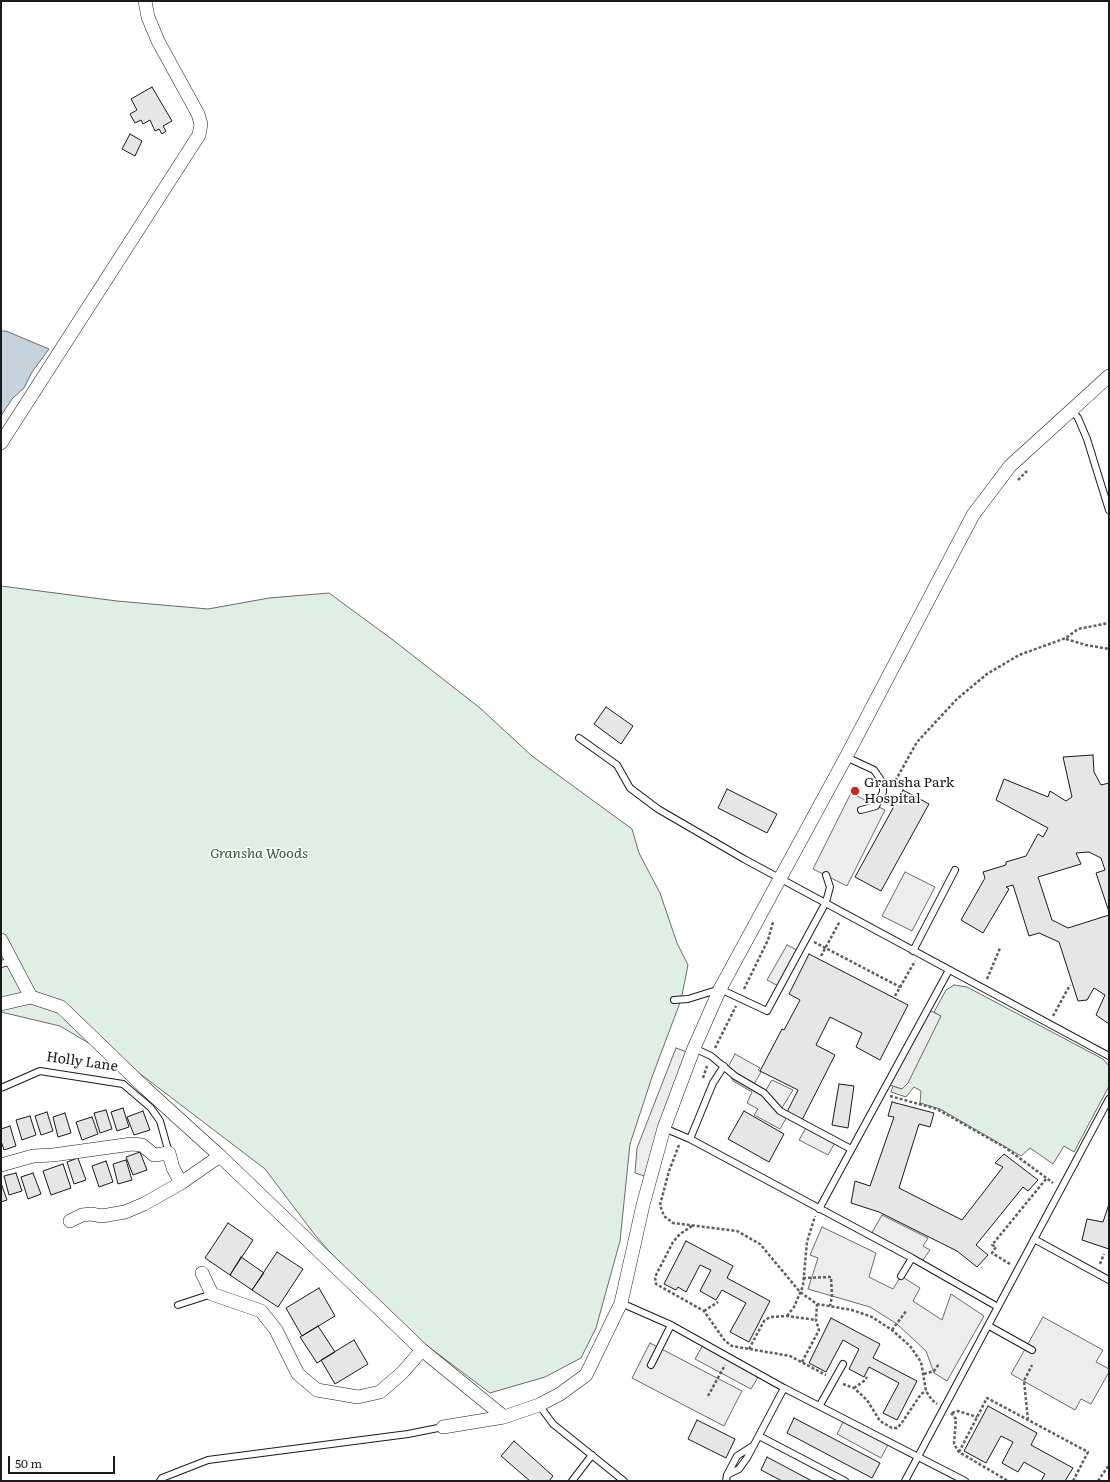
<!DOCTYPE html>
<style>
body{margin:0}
#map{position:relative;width:1110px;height:1482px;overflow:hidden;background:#fff;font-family:Literata,serif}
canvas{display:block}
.frame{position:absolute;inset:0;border:2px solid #1a1a1a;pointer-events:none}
.scale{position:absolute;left:8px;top:1456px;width:107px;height:18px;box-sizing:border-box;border:2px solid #1a1a1a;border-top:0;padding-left:5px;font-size:12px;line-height:14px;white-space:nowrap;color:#1a1a1a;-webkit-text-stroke:3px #fff;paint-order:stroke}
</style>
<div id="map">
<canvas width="1110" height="1482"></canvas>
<div class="frame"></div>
<div class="scale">50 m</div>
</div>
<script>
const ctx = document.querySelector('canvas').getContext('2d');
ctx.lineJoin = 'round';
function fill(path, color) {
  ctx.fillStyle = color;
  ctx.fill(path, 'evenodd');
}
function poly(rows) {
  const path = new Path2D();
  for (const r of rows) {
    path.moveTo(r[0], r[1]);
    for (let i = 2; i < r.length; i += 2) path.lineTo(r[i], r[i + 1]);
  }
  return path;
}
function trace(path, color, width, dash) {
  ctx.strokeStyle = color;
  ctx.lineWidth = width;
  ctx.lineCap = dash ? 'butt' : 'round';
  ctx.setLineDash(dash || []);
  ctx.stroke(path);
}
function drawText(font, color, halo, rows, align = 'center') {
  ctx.font = font + ' Literata,serif';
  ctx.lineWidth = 3;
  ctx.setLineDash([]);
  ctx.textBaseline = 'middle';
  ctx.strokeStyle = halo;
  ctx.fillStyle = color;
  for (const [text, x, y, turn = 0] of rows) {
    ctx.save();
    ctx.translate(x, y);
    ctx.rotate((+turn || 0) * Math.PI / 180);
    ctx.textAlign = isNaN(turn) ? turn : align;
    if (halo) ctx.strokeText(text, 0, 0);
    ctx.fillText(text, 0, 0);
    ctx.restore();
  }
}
const green = poly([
 [1,586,117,601,208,609,269,598,329,593,393,640,480,708,532,756,632,829,639,853,660,893,677,943,688,965,681,1000,652,1077,630,1144,620,1241,596,1328,581,1358,545,1377,490,1393,422,1342,355,1281,315,1235,265,1169,139,1073,60,1026,1,1012,1,586],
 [954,985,967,987,1103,1059,1109,1066,1109,1086,1074,1152,1064,1146,1053,1164,1030,1148,1021,1156,940,1109,920,1103,921,1091,914,1087,906,1097,891,1092,893,1086,902,1089,940,1016,934,1012,946,990,954,985]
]);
const parking = poly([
 [851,793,885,810,847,886,813,869,851,793],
 [905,872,935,887,912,931,882,916,905,872],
 [787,945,799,951,780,987,767,980,787,945],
 [927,1009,941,1016,908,1083,902,1089,887,1084,927,1009],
 [676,1048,692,1054,651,1178,635,1173,637,1148,676,1048],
 [735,1054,760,1068,758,1070,761,1072,753,1086,764,1093,772,1080,793,1090,780,1111,788,1115,780,1129,754,1115,758,1109,747,1103,752,1092,733,1081,727,1069,735,1054],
 [807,1126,836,1141,828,1155,799,1140,807,1126],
 [882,1215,928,1238,923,1246,930,1250,921,1263,870,1236,882,1215],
 [822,1227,876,1253,869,1277,893,1289,901,1276,920,1288,913,1301,942,1320,951,1294,984,1316,947,1381,934,1373,926,1351,897,1324,870,1307,808,1289,818,1258,810,1255,822,1227],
 [1043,1317,1103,1350,1096,1362,1109,1369,1109,1372,1091,1404,1081,1399,1075,1410,1011,1374,1043,1317],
 [650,1343,742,1391,724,1426,632,1378,650,1343],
 [704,1343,760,1374,751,1389,695,1359,704,1343],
 [845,1418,890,1441,881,1458,837,1434,845,1418]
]);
const water = poly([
 [1,331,6,331,49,349,32,372,24,388,12,399,1,416,1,331]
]);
const building = poly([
 [152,87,172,121,163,126,166,131,162,134,159,129,155,131,150,120,143,124,141,120,135,123,130,114,137,110,131,99,152,87],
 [130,134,142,141,135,156,122,149,130,134],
 [606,707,633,726,621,744,594,724,606,707],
 [1093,755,1094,772,1101,785,1109,783,1109,912,1096,873,1105,870,1101,858,1089,852,1076,853,1081,864,1038,877,1052,920,1068,928,1109,915,1109,1024,1096,1015,1105,995,1094,988,1087,1000,1078,1001,1059,942,1039,933,1029,936,1013,885,1006,887,1009,889,983,933,961,920,985,878,983,872,1006,865,1006,862,1026,856,1038,834,1043,837,1048,828,996,800,1004,779,1048,797,1050,791,1066,801,1072,797,1063,757,1093,755],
 [727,789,777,814,767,833,718,808,727,789],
 [903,790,929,804,881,891,855,877,903,790],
 [809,954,908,1005,880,1060,856,1047,862,1033,830,1017,816,1045,835,1055,802,1120,787,1112,798,1090,760,1071,782,1029,784,1030,800,1000,789,994,809,954],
 [839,1084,854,1086,848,1128,832,1125,839,1084],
 [892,1102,934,1113,930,1127,919,1124,899,1188,962,1220,1003,1167,995,1163,1004,1154,1038,1180,1028,1191,1023,1187,976,1245,988,1255,977,1267,957,1251,879,1212,851,1203,855,1181,870,1186,894,1117,888,1116,892,1102],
 [123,1108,129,1127,117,1131,111,1112,123,1108],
 [106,1110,112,1129,100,1133,94,1113,106,1110],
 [143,1111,150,1130,134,1135,127,1117,143,1111],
 [744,1111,784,1134,769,1162,728,1139,744,1111],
 [47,1112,53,1131,41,1135,35,1116,47,1112],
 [65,1113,71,1133,58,1137,53,1117,65,1113],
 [30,1116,36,1135,22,1140,16,1120,30,1116],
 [92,1117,98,1134,82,1140,76,1122,92,1117],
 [10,1126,16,1146,4,1150,1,1141,1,1129,10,1126],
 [140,1152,147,1170,133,1175,126,1157,140,1152],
 [78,1158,86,1180,74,1184,67,1162,78,1158],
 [126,1160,132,1180,118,1184,113,1164,126,1160],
 [106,1161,113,1182,99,1187,92,1166,106,1161],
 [63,1164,71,1188,51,1195,43,1171,63,1164],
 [16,1173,22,1191,9,1195,4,1176,16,1173],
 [33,1173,41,1194,28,1199,21,1177,33,1173],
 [1,1183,7,1200,1,1202,1,1183],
 [1109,1204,1109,1249,1082,1240,1087,1219,1103,1222,1109,1204],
 [228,1223,253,1240,230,1275,205,1258,228,1223],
 [686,1241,733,1266,727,1278,770,1301,749,1342,730,1332,746,1303,722,1290,716,1300,700,1291,711,1270,700,1265,686,1292,678,1287,676,1290,664,1284,686,1241],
 [277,1252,303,1269,278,1307,252,1290,277,1252],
 [241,1257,264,1273,252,1290,230,1275,241,1257],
 [319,1288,335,1316,302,1336,286,1308,319,1288],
 [831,1318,880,1344,873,1358,917,1381,897,1420,883,1413,899,1383,869,1367,864,1377,849,1369,859,1349,843,1340,826,1372,809,1363,831,1318],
 [318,1326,335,1352,317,1363,300,1337,318,1326],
 [354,1340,368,1364,335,1384,321,1360,354,1340],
 [988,1406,1037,1433,1031,1445,1073,1468,1065,1481,1041,1481,1045,1474,1024,1462,1018,1472,1002,1463,1013,1442,1001,1436,986,1463,964,1451,988,1406],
 [794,1418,880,1463,872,1478,787,1433,794,1418],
 [697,1420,735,1439,726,1458,688,1439,697,1420],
 [514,1441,553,1476,549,1481,530,1481,501,1456,514,1441],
 [767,1457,812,1481,782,1481,761,1470,767,1457]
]);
const path = poly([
 [1018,480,1027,471],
 [1066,639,1086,645,1109,649],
 [893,785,917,742,957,699,987,674,1019,655,1066,638,1078,629,1109,623],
 [814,942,900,987],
 [821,956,840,921],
 [987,979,1000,948],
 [744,989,768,940,773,922],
 [895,996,915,961],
 [1053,1016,1070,985],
 [715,1048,736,1006],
 [703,1078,707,1066],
 [890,1096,937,1109,1006,1148,1053,1183],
 [679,1145,669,1171,660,1205,664,1216,673,1223,737,1231,760,1244,800,1292,817,1304,852,1310,872,1317,892,1330,910,1346,921,1362,926,1391,932,1400,937,1404],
 [692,1226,680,1234,673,1242,655,1277,656,1284,704,1311,725,1341,732,1346,790,1356,826,1375],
 [1010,1264,992,1253,996,1247,992,1245,1046,1179],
 [1100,1264,1104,1254],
 [803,1278,831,1277,832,1296,830,1306],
 [704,1311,718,1302],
 [787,1316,794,1307,803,1286,807,1242,815,1216],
 [892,1330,907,1310],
 [749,1349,764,1321,770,1317,787,1316,816,1320],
 [802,1362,819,1330,816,1320,817,1304],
 [924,1374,934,1371,939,1364],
 [843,1384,854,1388,867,1400,880,1421,892,1428,897,1428,901,1424,921,1394,926,1391],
 [854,1388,864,1381,867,1377],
 [708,1396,725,1365],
 [951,1413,956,1419,954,1444,959,1452,1008,1481],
 [952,1413,958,1411,977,1417],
 [1028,1420,1024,1381,1032,1365],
 [959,1452,987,1398,1088,1452,1073,1481],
 [1098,1481,1109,1465]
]);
const service = poly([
 [1071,409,1078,418,1087,439,1109,510],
 [579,738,617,765,630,788,658,809,744,859,1109,1056],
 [846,757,874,770,883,783,883,792,876,806,861,810],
 [913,951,955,870],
 [1,964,12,961],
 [674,1000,688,999,720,989,767,1011,826,902,830,887,826,875],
 [694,1048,711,1056,735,1076,764,1093,780,1111,851,1149],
 [1,1088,40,1071,123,1084,151,1108,160,1121,169,1153],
 [664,1128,690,1139,912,1258,998,1307],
 [690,1139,713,1083,724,1066],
 [819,1209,949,970],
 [1034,1239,1109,1280],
 [901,1276,912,1258],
 [621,1303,671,1325,784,1388,965,1481],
 [178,1305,212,1294],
 [989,1326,1032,1350],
 [651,1365,671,1325],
 [539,1405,553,1424,624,1481],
 [820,1405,843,1364],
 [759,1436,845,1481],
 [727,1475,739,1469,747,1458,784,1388],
 [160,1481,162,1478,208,1460,408,1434,443,1427],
 [572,1481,592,1455],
 [726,1481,727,1475,737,1456,751,1447],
 [905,1481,1109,1099]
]);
const minor = poly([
 [1,443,199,135,201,124,198,114,158,41,148,17,145,1],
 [1,940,31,997],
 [1,1004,31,997,61,1007,145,1088,220,1156,422,1350,504,1417],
 [1,1165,33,1156,53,1155,132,1144,142,1145,154,1155,169,1153,173,1168,181,1183],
 [70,1221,82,1215,91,1214,102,1216,125,1212,144,1204,181,1183,220,1156],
 [202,1273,212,1294,261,1311,276,1330,298,1374,317,1390,358,1397,380,1392,402,1373,422,1350],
 [443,1427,504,1417,539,1405,560,1394,586,1375,621,1303,643,1205,664,1128,694,1048,720,989,846,757,973,515,1010,466,1109,376]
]);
const markers = [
 [855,791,5,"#c62828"]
];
const poiNames = [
 ["Gransha Park",864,783],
 ["Hospital",864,799]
];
const parkNames = [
 ["Gransha Woods",259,854]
];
const streetNames = [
 ["Holly Lane",82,1062,8]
];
fill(green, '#e0efe3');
trace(green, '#6a6a6a', 1);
fill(parking, '#ededed');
trace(parking, '#6a6a6a', 1);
fill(water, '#c6d2dc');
trace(water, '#6a6a6a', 1);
fill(building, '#e6e6e6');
trace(building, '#1a1a1a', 1);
trace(service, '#1a1a1a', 8);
trace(minor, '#1a1a1a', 14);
trace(path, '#5f5f5f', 2.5, [3, 2]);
trace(service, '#fff', 6);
trace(minor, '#fff', 13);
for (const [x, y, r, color] of markers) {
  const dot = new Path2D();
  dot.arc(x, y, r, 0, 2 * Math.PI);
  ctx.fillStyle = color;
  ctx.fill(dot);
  trace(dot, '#fff', 1.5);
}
drawText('14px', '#1a1a1a', '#fff', poiNames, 'left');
drawText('italic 14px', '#2b5a34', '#fff', parkNames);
drawText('14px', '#1a1a1a', '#fff', streetNames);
</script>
